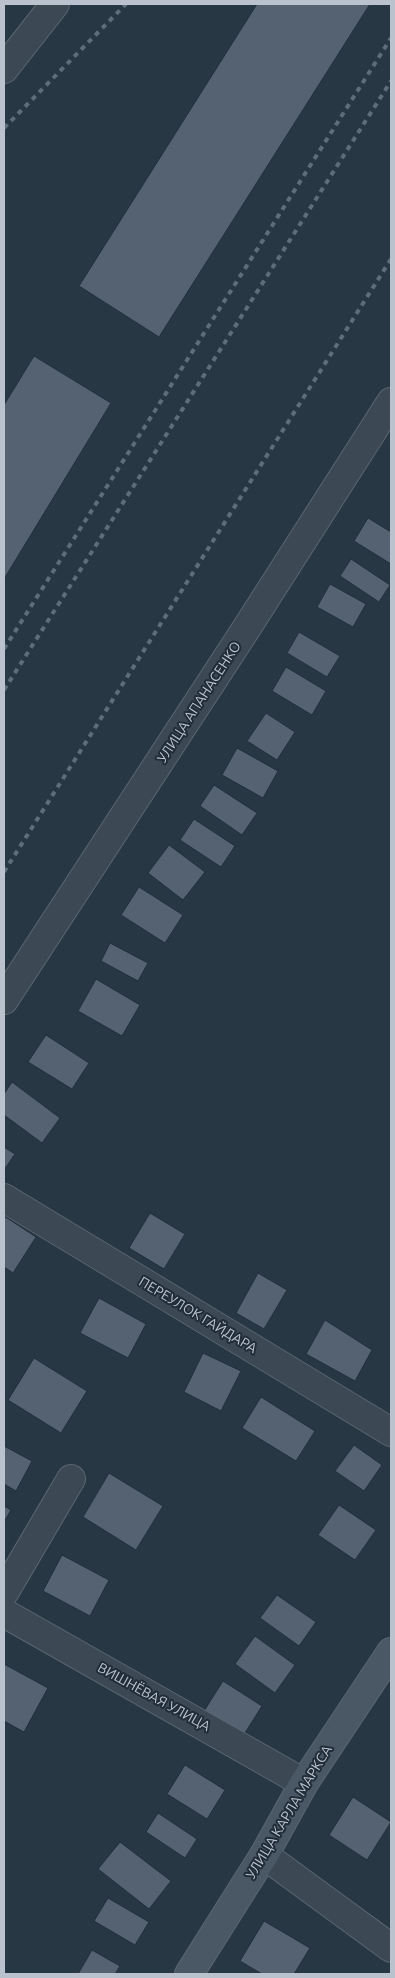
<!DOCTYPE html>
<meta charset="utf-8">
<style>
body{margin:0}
#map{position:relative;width:395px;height:1978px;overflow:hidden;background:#283744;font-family:Ubuntu,sans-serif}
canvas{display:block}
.frame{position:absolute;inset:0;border:5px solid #bac3cd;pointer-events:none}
</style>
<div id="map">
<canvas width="395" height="1978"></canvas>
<div class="frame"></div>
</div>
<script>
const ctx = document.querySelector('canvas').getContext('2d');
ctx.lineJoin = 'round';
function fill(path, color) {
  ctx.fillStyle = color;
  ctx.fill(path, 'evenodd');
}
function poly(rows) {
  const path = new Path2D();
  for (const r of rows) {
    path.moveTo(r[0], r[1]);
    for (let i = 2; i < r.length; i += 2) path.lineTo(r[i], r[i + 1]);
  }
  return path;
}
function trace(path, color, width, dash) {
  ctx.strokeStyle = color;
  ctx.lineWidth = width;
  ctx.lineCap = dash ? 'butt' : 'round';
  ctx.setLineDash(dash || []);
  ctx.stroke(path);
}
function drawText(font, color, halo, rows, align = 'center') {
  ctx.font = font + ' Ubuntu,sans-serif';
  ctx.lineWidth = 4;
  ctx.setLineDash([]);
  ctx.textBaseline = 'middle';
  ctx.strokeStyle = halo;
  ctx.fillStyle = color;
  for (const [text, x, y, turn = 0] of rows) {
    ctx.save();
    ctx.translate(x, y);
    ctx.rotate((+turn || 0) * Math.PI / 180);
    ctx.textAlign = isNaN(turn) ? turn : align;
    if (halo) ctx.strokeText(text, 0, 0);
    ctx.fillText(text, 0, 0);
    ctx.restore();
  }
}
const building = poly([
 [257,4,370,4,159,337,79,286,257,4],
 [34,356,111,403,4,579,4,405,34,356],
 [368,518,391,532,391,564,354,541,368,518],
 [351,559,390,585,379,602,340,576,351,559],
 [330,584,366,604,353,627,317,607,330,584],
 [299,632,340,656,327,677,287,653,299,632],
 [286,667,326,691,312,715,272,691,286,667],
 [266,713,295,732,277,760,247,741,266,713],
 [237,748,278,771,263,798,222,775,237,748],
 [214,785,257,813,242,835,200,806,214,785],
 [194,819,235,846,221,867,180,840,194,819],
 [169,845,205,872,183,900,148,873,169,845],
 [139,887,183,915,165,943,121,915,139,887],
 [110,943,148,963,138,981,101,961,110,943],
 [96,979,140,1005,122,1036,78,1011,96,979],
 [46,1035,89,1063,72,1089,28,1062,46,1035],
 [12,1082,60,1118,42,1143,4,1115,4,1094,12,1082],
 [4,1147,15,1154,4,1170,4,1147],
 [150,1213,185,1234,164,1269,129,1248,150,1213],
 [4,1216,36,1237,13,1273,4,1267,4,1216],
 [258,1273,287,1290,264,1329,236,1313,258,1273],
 [99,1298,146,1324,128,1358,80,1333,99,1298],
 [325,1320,372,1350,355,1381,306,1354,325,1320],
 [203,1353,241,1371,221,1411,184,1392,203,1353],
 [34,1358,87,1391,61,1433,8,1400,34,1358],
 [261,1397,315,1431,296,1461,242,1428,261,1397],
 [354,1445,382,1465,364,1491,335,1471,354,1445],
 [4,1446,32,1461,16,1491,4,1484,4,1446],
 [109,1473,163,1506,136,1550,83,1517,109,1473],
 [339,1505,376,1530,355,1560,318,1535,339,1505],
 [4,1506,11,1510,4,1522,4,1506],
 [62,1555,109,1580,90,1616,43,1591,62,1555],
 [277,1595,316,1622,299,1646,260,1618,277,1595],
 [255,1636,295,1665,275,1693,235,1664,255,1636],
 [4,1664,48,1688,24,1732,4,1721,4,1664],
 [223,1681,262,1706,243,1736,204,1711,223,1681],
 [185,1765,225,1790,207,1819,167,1794,185,1765],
 [353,1797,391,1822,367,1860,329,1835,353,1797],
 [158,1813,197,1839,185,1858,146,1832,158,1813],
 [120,1842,171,1881,149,1909,98,1869,120,1842],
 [108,1898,149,1922,135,1945,94,1921,108,1898],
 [264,1921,310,1948,294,1974,262,1974,240,1961,264,1921],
 [92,1950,120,1966,115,1974,78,1974,92,1950]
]);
const street = poly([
 [4,69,55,4],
 [4,1000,246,629,391,402],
 [4,1198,391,1432],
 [4,1593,71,1479],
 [4,1613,304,1783],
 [264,1855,391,1948]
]);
const secondary = poly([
 [189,1974,264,1855,304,1783,391,1652]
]);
const rail = poly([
 [4,128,126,4],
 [4,649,391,38],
 [4,690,391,81],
 [4,872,391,259]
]);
const streetNames = [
 ["УЛИЦА АПАНАСЕНКО",199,702,-57],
 ["ПЕРЕУЛОК ГАЙДАРА",198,1315,31],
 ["ВИШНЁВАЯ УЛИЦА",154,1697,29],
 ["УЛИЦА КАРЛА МАРКСА",289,1812,-59]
];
fill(building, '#546271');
trace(building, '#232f3b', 1);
trace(street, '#5b6671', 30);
trace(secondary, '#5b6671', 30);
trace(street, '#3c4853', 28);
trace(secondary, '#4a5866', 28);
trace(rail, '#5e6d7a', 4, [5, 5]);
drawText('14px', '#bac3cd', '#212d39', streetNames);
</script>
